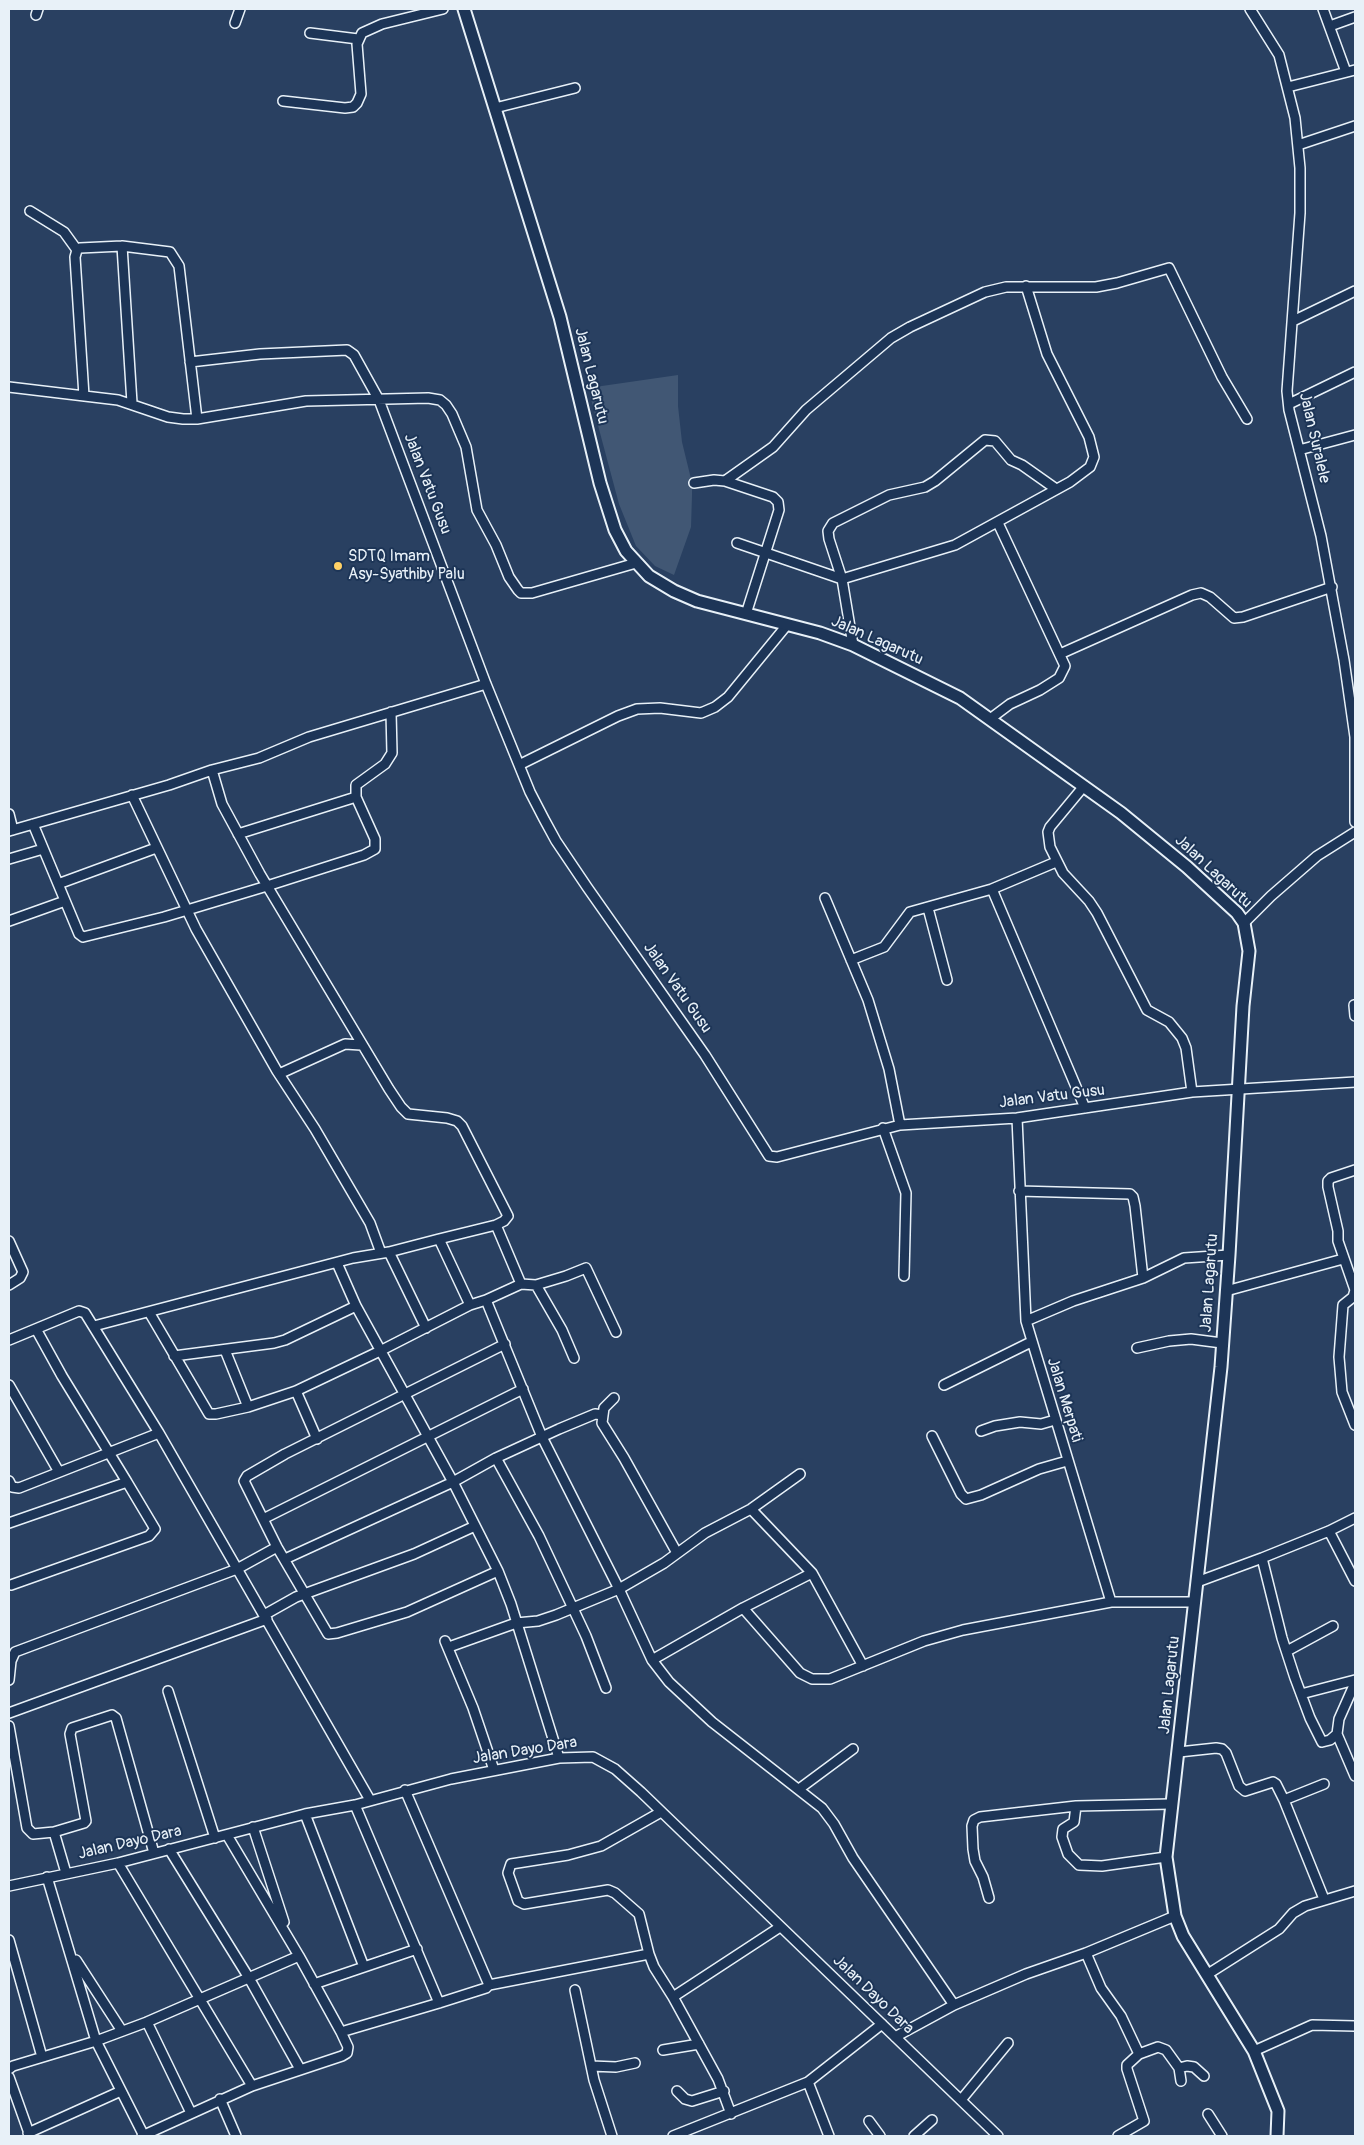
<!DOCTYPE html>
<style>
body{margin:0}
#map{position:relative;width:1364px;height:2145px;overflow:hidden;background:#294061;font-family:Pangolin,sans-serif}
canvas{display:block}
.frame{position:absolute;inset:0;border:10px solid #e8f1f8;pointer-events:none}
</style>
<div id="map">
<canvas width="1364" height="2145"></canvas>
<div class="frame"></div>
</div>
<script>
const ctx = document.querySelector('canvas').getContext('2d');
ctx.lineJoin = 'round';
function fill(path, color) {
  ctx.fillStyle = color;
  ctx.fill(path, 'evenodd');
}
function poly(rows) {
  const path = new Path2D();
  for (const r of rows) {
    path.moveTo(r[0], r[1]);
    for (let i = 2; i < r.length; i += 2) path.lineTo(r[i], r[i + 1]);
  }
  return path;
}
function trace(path, color, width, dash) {
  ctx.strokeStyle = color;
  ctx.lineWidth = width;
  ctx.lineCap = dash ? 'butt' : 'round';
  ctx.setLineDash(dash || []);
  ctx.stroke(path);
}
function drawText(font, color, halo, rows, align = 'center') {
  ctx.font = font + ' Pangolin,sans-serif';
  ctx.lineWidth = 4;
  ctx.setLineDash([]);
  ctx.textBaseline = 'middle';
  ctx.strokeStyle = halo;
  ctx.fillStyle = color;
  for (const [text, x, y, turn = 0] of rows) {
    ctx.save();
    ctx.translate(x, y);
    ctx.rotate((+turn || 0) * Math.PI / 180);
    ctx.textAlign = isNaN(turn) ? turn : align;
    if (halo) ctx.strokeText(text, 0, 0);
    ctx.fillText(text, 0, 0);
    ctx.restore();
  }
}
const green = poly([
 [678,375,678,406,682,442,692,483,692,495,691,527,674,575,655,566,636,546,619,504,588,388]
]);
const minor = poly([
 [1250,9,1279,55,1295,118,1300,168,1300,213,1287,391,1289,410,1321,536,1344,660,1355,737,1355,822],
 [1323,9,1346,72],
 [36,15,38,9],
 [235,23,240,9],
 [1330,26,1355,17],
 [310,33,358,39],
 [1288,87,1355,70],
 [283,101,345,108,353,107,357,103,361,94,357,44,362,33,382,24,443,9],
 [495,108,575,88],
 [1298,145,1355,126],
 [30,211,64,232,77,250],
 [122,246,132,403],
 [1293,321,1355,291],
 [190,362,260,354,347,350,354,355,379,400,486,684,530,792,544,819,556,841,587,887,705,1055,769,1156,777,1157,900,1125,1017,1118,1192,1092,1355,1082],
 [9,387,118,400,168,417,183,419,197,419,306,401,428,398,440,400,446,405,452,414,466,447,477,510,496,545,509,577,518,590,521,593,532,593,636,563],
 [84,396,75,257,77,250,80,248,122,246,170,252,179,266,197,419],
 [1289,404,1355,372],
 [1299,450,1355,435],
 [725,481,773,447,806,410,891,338,910,327,985,292,1006,287,1096,287,1117,283,1169,268,1222,377,1247,419],
 [694,483,714,480,725,481,773,497,778,502,779,510,746,614],
 [737,543,842,579,955,545,1070,482,1090,467,1094,457,1089,437,1047,354,1026,286],
 [853,645,842,579,829,539,828,531,833,523,889,495,925,487,935,481,985,440,995,441,1011,460,1022,465,1056,489],
 [1060,654,1192,595,1201,593,1210,597,1234,618,1243,617,1332,587],
 [990,719,1010,704,1040,690,1059,678,1065,666,998,523],
 [519,765,618,716,637,709,660,708,701,713,715,707,728,697,787,625],
 [212,770,259,758,309,737,486,684],
 [1084,786,1050,827,1048,832,1050,847,1063,873,1089,901,1097,913,1147,1010,1169,1022,1182,1038,1186,1048,1192,1092],
 [132,795,196,929,277,1071,315,1129,370,1223,381,1253],
 [9,814,13,830],
 [33,824,79,934,83,937,164,917,267,886,364,855,375,849,375,839,356,797,356,785,385,764,392,753,391,712],
 [9,831,169,785,212,770,222,804,260,874,389,1089,401,1107,408,1114,447,1118,457,1121,462,1126,508,1216,504,1221,496,1225,439,1239],
 [238,834,356,797],
 [9,859,43,849],
 [58,884,156,848],
 [992,889,1056,862],
 [825,898,868,1000,889,1069,900,1125],
 [928,908,947,980],
 [9,921,65,901],
 [1244,923,1271,896,1317,856,1355,832],
 [851,960,884,947,910,912,992,889,1085,1108],
 [1354,1005,1355,1016],
 [279,1074,345,1044,361,1045],
 [1017,1118,1026,1321,1111,1602,1195,1602],
 [883,1128,906,1193,904,1276],
 [1355,1170,1331,1178,1328,1181,1328,1187,1338,1231,1338,1241,1355,1290,1353,1297,1343,1305,1339,1357,1342,1392,1355,1425],
 [1019,1191,1130,1194,1133,1197,1135,1206,1143,1278],
 [496,1225,521,1284],
 [9,1241,23,1272,20,1278,9,1285],
 [389,1252,426,1328],
 [337,1263,356,1306,453,1482,498,1571,511,1604,559,1758],
 [536,1285,566,1276,586,1268,616,1332],
 [1226,1291,1343,1259],
 [486,1300,521,1284,536,1285,562,1330,574,1358],
 [149,1312,209,1414,216,1414,248,1407,296,1391,380,1351,470,1305,486,1300,542,1437,619,1589,652,1660,669,1682,712,1722,822,1808,834,1824,853,1858,954,2005],
 [1026,1321,1073,1301,1143,1278,1184,1258,1229,1255],
 [94,1326,353,1258,389,1252,439,1239,470,1305],
 [36,1329,62,1376,127,1482],
 [9,1340,79,1311,85,1313,159,1433,370,1800],
 [1137,1348,1169,1341,1191,1339,1222,1343],
 [225,1350,248,1407],
 [174,1356,274,1343,285,1340,356,1306],
 [9,1385,59,1472],
 [944,1385,1031,1342],
 [296,1391,317,1439],
 [614,1398,604,1408,602,1423,624,1458,677,1553],
 [981,1431,995,1426,1020,1422,1041,1424,1055,1420],
 [932,1436,961,1494,966,1499,981,1495,1039,1469,1067,1461],
 [496,1458,539,1536,586,1636,606,1688],
 [9,1481,12,1487,19,1488,159,1433],
 [751,1509,812,1573,863,1666],
 [265,1518,523,1389],
 [9,1523,127,1482,155,1529,149,1536,11,1585],
 [1329,1531,1355,1581],
 [1262,1558,1282,1638,1295,1678,1310,1718,1322,1742,1330,1740,1337,1734,1339,1719,1355,1683],
 [285,1559,453,1482,496,1458,559,1429,595,1414,603,1415],
 [498,1571,407,1612,337,1633,328,1634,277,1547,244,1481,247,1476,285,1454,505,1344],
 [1197,1582,1262,1558,1329,1531,1355,1518],
 [743,1608,800,1673,812,1679,830,1679,924,1641,963,1630,1111,1602],
 [264,1615,296,1597,414,1554,475,1526],
 [445,1641,473,1708,494,1770],
 [449,1647,516,1623,538,1621,556,1615,619,1589,664,1563,705,1533,751,1509,800,1474],
 [1287,1651,1333,1626],
 [652,1660,743,1608,812,1573],
 [9,1680,11,1661,15,1652,237,1569,277,1547],
 [168,1691,215,1838],
 [1301,1694,1355,1680],
 [9,1713,267,1619],
 [9,1726,27,1828,33,1834,54,1832,66,1873],
 [1337,1734,1355,1776],
 [1179,1752,1216,1748,1222,1749,1226,1753,1239,1786,1245,1791,1273,1782,1276,1784,1284,1800,1324,1899],
 [799,1789,853,1749],
 [1284,1800,1324,1784],
 [355,1805,439,2003],
 [1076,1806,1074,1822,1063,1829,1062,1837,1068,1854,1079,1865,1102,1866,1166,1857],
 [661,1812,601,1846,568,1855,511,1864,508,1873,518,1901,524,1904,608,1890,615,1893,639,1914,649,1954,654,1967,673,1997,780,1927],
 [305,1814,364,1967],
 [253,1827,284,1922],
 [54,1832,84,1823,86,1821,70,1734,72,1728,112,1715,116,1718,154,1853],
 [169,1849,249,1978,300,2069],
 [118,1863,252,2086],
 [47,1877,96,2041,144,2136],
 [9,1886,118,1863,305,1814,355,1805,451,1779,559,1758,593,1757,615,1769,641,1792,998,2136],
 [989,1898,983,1877,975,1861,973,1849,972,1826,974,1820,980,1817,1076,1806,1171,1804],
 [9,1940,42,2057],
 [1086,1953,1101,1988,1121,2016,1139,2054,1158,2047,1166,2050,1179,2068,1181,2081],
 [76,1960,122,2031],
 [1208,1974,1279,1929,1293,1913,1305,1906,1355,1891],
 [314,1984,417,1949],
 [489,1985,649,1954],
 [575,1990,594,2080,612,2136],
 [673,1997,718,2079,731,2114],
 [147,2022,191,2113],
 [341,2032,439,2003,486,1988,489,1985,405,1790],
 [895,2037,954,2005,1026,1974,1086,1953,1175,1916],
 [663,2050,699,2044],
 [1254,2051,1312,2025,1355,2026],
 [591,2066,616,2067,635,2063],
 [1179,2068,1187,2066,1194,2067,1204,2076],
 [9,2069,13,2066,96,2041,147,2022,299,1956,227,1835],
 [9,2077,30,2136],
 [808,2082,829,2136],
 [677,2091,685,2099,692,2101,724,2091],
 [220,2099,236,2136],
 [961,2100,1008,2043],
 [1208,2114,1222,2136],
 [869,2121,880,2136],
 [28,2133,121,2091],
 [142,2136,252,2086,342,2056,347,2053,348,2047,341,2032,299,1956],
 [673,2136,808,2082,882,2024],
 [914,2136,932,2120],
 [1118,2136,1144,2121,1127,2069,1127,2065,1139,2054]
]);
const tertiary = poly([
 [464,9,560,317,600,483,615,530,626,551,649,576,674,591,697,601,820,633,853,645,960,698,1121,813,1187,867,1237,913,1244,923,1249,951,1243,1006,1229,1255,1221,1367,1166,1857,1175,1916,1183,1936,1254,2051,1278,2111,1277,2136]
]);
const markers = [
 [338,566,5,"#ffd166"]
];
const streetNames = [
 ["Jalan Lagarutu",591,376,76],
 ["Jalan Suralele",1314,438,77],
 ["Jalan Vatu Gusu",427,484,69],
 ["Jalan Lagarutu",877,641,24],
 ["Jalan Lagarutu",1213,872,43],
 ["Jalan Vatu Gusu",677,988,55],
 ["Jalan Vatu Gusu",1052,1097,-7],
 ["Jalan Lagarutu",1210,1283,-86],
 ["Jalan Merpati",1064,1400,73],
 ["Jalan Lagarutu",1170,1685,-84],
 ["Jalan Dayo Dara",525,1751,-9],
 ["Jalan Dayo Dara",130,1843,-13],
 ["Jalan Dayo Dara",873,1995,44]
];
const poiNames = [
 ["SDTQ Imam",348,557],
 ["Asy-Syathiby Palu",348,575]
];
fill(green, '#415774');
trace(minor, '#e8f1f8', 12);
trace(tertiary, '#e8f1f8', 15);
trace(minor, '#1d3557', 9);
trace(tertiary, '#1d3557', 11);
for (const [x, y, r, color] of markers) {
  const dot = new Path2D();
  dot.arc(x, y, r, 0, 2 * Math.PI);
  ctx.fillStyle = color;
  ctx.fill(dot);
  trace(dot, '#1d3557', 2);
}
drawText('16px', '#e8f1f8', '#1d3557', streetNames);
drawText('16px', '#e8f1f8', '#1d3557', poiNames, 'left');
</script>
